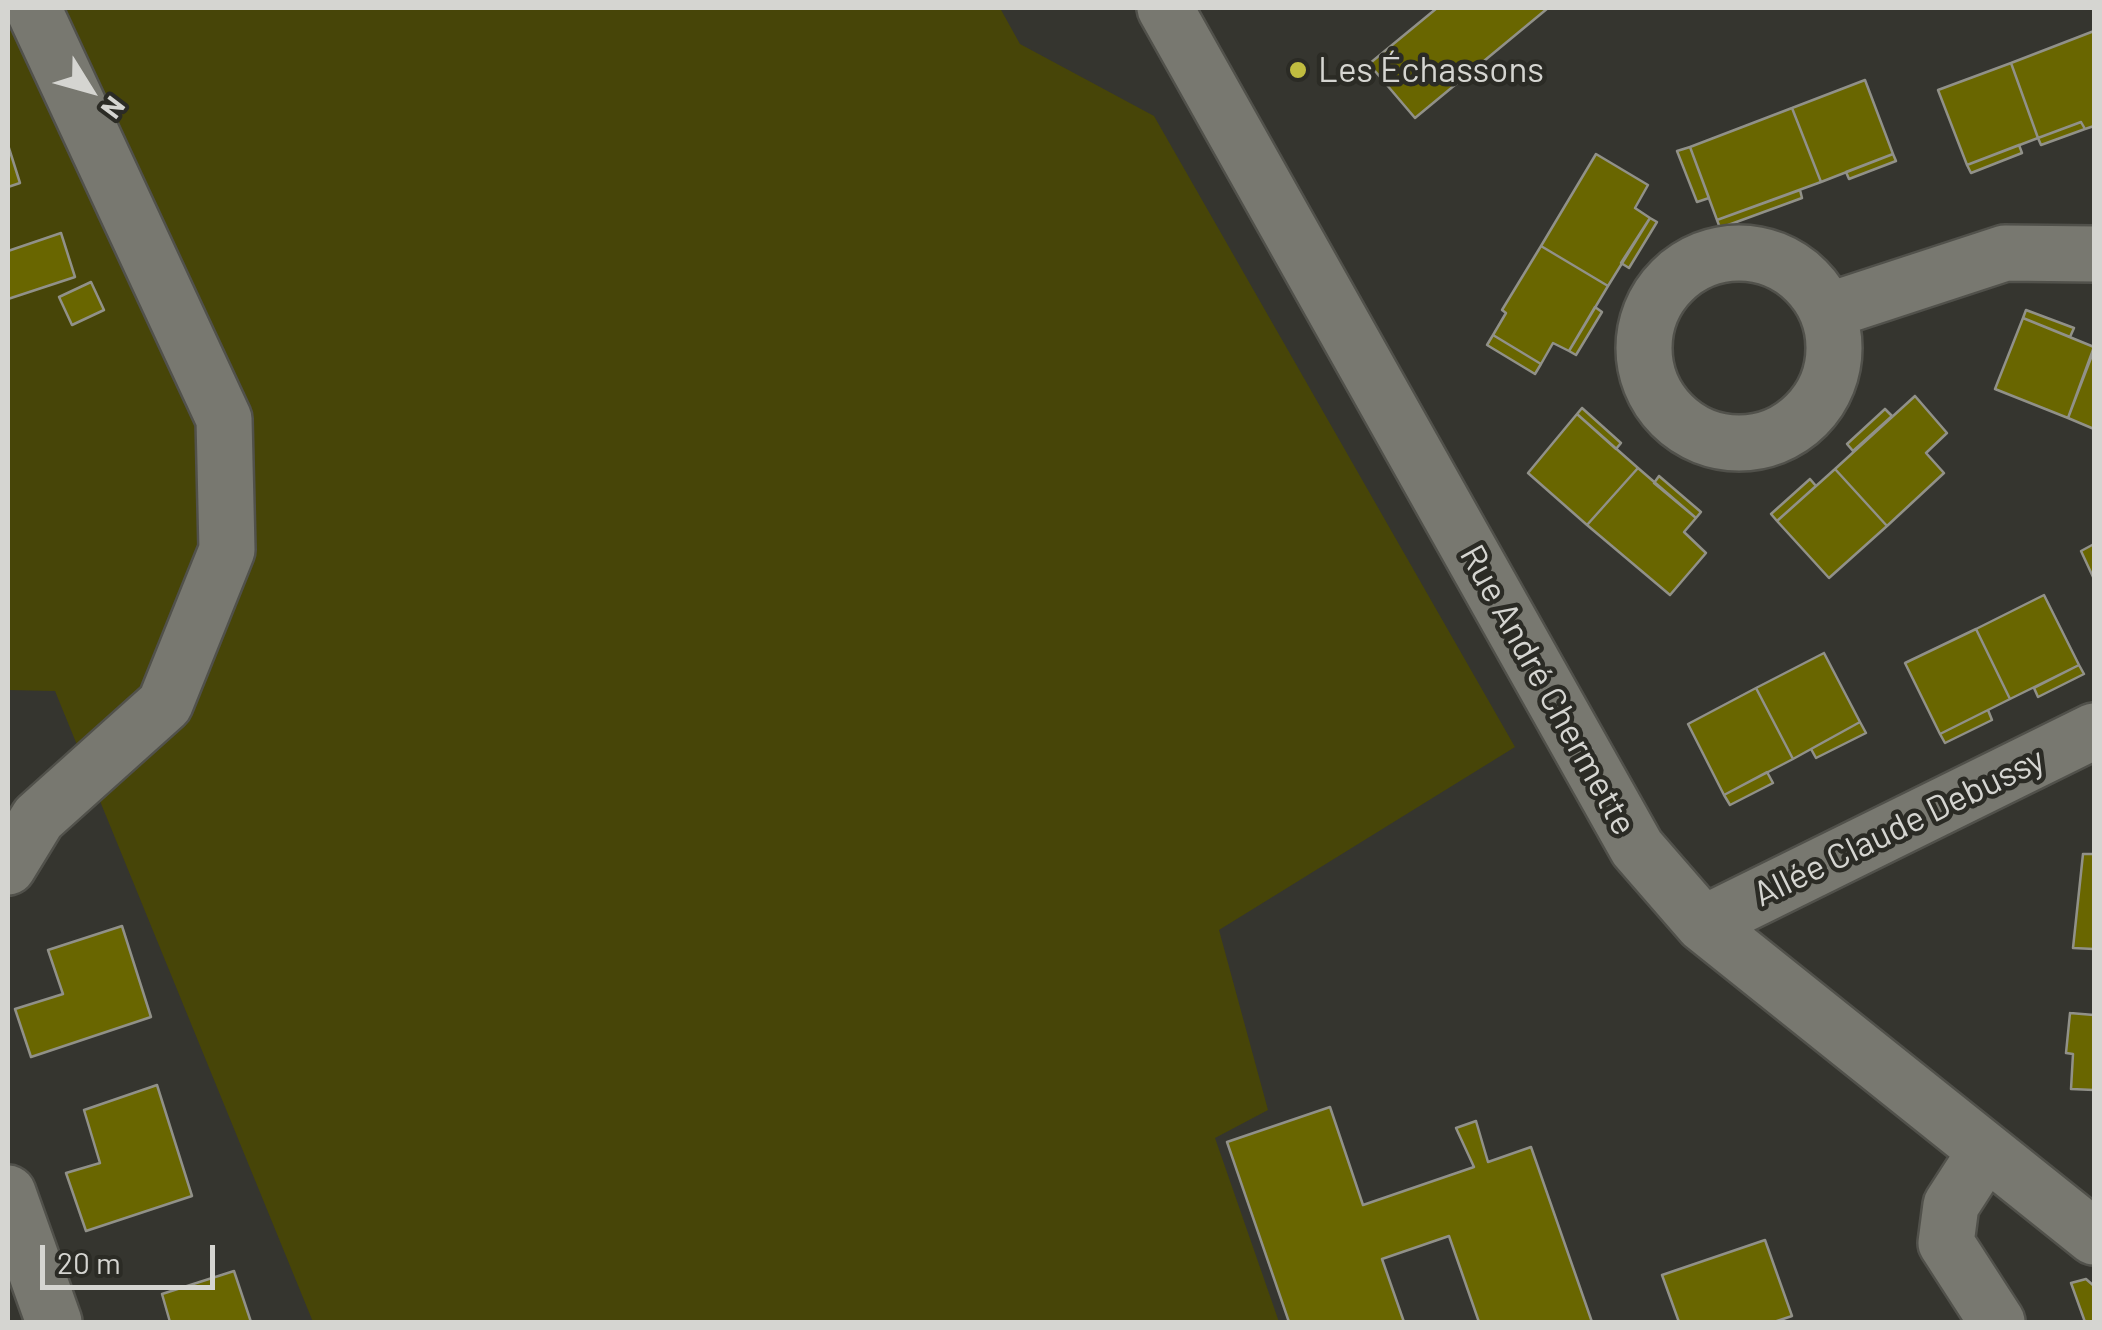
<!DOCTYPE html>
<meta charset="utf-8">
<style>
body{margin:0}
#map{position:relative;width:2102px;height:1330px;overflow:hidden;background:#35352f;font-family:Barlow,sans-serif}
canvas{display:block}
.frame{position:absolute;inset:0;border:10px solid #d5d5d1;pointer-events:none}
.north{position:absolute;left:40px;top:40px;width:100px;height:100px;-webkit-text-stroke:8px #2b2b25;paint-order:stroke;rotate:127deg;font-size:28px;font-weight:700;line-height:40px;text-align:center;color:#d5d5d1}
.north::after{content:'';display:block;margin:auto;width:35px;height:45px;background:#d5d5d1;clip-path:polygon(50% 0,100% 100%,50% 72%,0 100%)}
.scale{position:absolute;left:40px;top:1245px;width:175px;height:45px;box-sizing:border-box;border:5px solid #d5d5d1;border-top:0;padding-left:12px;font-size:30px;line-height:35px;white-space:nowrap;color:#d5d5d1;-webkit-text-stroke:8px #2b2b25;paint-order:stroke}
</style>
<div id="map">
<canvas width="2102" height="1330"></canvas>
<div class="frame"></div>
<div class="north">N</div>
<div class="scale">20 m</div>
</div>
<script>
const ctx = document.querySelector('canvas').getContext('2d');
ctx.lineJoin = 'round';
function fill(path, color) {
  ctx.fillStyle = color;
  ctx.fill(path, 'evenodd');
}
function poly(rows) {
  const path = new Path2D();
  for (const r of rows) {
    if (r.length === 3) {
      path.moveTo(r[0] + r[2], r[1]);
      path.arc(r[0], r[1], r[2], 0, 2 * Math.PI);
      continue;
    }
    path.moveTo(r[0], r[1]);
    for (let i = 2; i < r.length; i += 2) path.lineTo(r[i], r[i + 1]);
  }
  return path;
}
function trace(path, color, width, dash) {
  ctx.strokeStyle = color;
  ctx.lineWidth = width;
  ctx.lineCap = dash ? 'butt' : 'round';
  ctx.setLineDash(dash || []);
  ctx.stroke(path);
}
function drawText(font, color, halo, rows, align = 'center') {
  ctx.font = font + ' Barlow,sans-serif';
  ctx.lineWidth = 9;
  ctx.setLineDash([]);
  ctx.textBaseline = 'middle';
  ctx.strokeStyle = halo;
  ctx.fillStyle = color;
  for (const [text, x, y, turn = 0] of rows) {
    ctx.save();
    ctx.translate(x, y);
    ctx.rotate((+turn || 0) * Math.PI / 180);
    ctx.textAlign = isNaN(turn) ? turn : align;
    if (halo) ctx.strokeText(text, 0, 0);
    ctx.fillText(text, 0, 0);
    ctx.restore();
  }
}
const green = poly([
 [8,8,1000,8,1020,44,1154,116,1515,747,1219,930,1268,1110,1215,1138,1279,1322,313,1322,55,691,8,690]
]);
const building = poly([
 [1437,8,1548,8,1415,118,1369,64,1437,8],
 [2094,31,2094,126,2085,129,2081,122,2038,138,2011,63,2094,31],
 [2011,63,2038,138,1967,165,1938,90,2011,63],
 [1865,80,1893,154,1821,182,1792,108,1865,80],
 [1792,108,1821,182,1717,220,1690,147,1792,108],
 [2081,122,2085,129,2041,145,2038,138,2081,122],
 [8,145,20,183,8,187,8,145],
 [2019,145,2022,153,1971,173,1967,165,2019,145],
 [1690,147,1709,198,1697,202,1677,151,1690,147],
 [1596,154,1648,185,1635,208,1650,218,1608,286,1541,246,1596,154],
 [1893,154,1896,161,1849,179,1846,172,1893,154],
 [1800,190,1802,198,1720,228,1717,220,1800,190],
 [1650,218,1657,222,1629,268,1621,263,1650,218],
 [61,233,75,277,8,299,8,251,61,233],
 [1541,246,1608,286,1569,351,1553,343,1541,364,1493,335,1506,313,1502,310,1541,246],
 [91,282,104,310,72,325,59,297,91,282],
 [1595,307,1602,312,1576,355,1569,351,1595,307],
 [2026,310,2074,328,2070,337,2023,318,2026,310],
 [2023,318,2094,347,2068,418,1995,389,2023,318],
 [1493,335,1541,364,1535,374,1487,345,1493,335],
 [2094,350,2094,429,2068,418,2094,350],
 [1915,396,1947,433,1926,453,1944,473,1887,526,1835,469,1915,396],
 [1582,408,1621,443,1616,449,1577,414,1582,408],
 [1885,409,1892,416,1853,451,1847,444,1885,409],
 [1577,414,1638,468,1587,525,1528,473,1577,414],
 [1638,468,1696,518,1684,532,1706,553,1670,595,1587,525,1638,468],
 [1835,469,1887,526,1829,578,1777,521,1835,469],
 [1659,476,1701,512,1696,518,1654,483,1659,476],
 [1810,479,1816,486,1777,521,1771,514,1810,479],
 [2094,544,2094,579,2081,551,2094,544],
 [2044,595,2079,665,2010,699,1976,629,2044,595],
 [1976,629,2010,699,1940,734,1905,663,1976,629],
 [1824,653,1860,722,1793,759,1756,688,1824,653],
 [2079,665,2084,674,2038,697,2034,688,2079,665],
 [1756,688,1793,759,1724,795,1688,724,1756,688],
 [1988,710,1992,720,1945,743,1940,734,1988,710],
 [1860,722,1866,733,1816,758,1811,749,1860,722],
 [1767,772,1773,783,1730,805,1724,795,1767,772],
 [2083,854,2094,854,2094,949,2073,948,2083,854],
 [122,926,151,1017,31,1057,15,1009,63,994,48,950,122,926],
 [2070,1013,2094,1015,2094,1090,2071,1089,2073,1054,2066,1053,2070,1013],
 [157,1085,192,1196,86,1231,66,1173,100,1163,84,1110,157,1085],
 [1330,1107,1363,1205,1474,1167,1456,1128,1476,1121,1488,1162,1531,1147,1592,1322,1479,1322,1449,1236,1382,1259,1404,1322,1289,1322,1227,1142,1330,1107],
 [1765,1240,1792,1316,1774,1322,1679,1322,1662,1275,1765,1240],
 [234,1271,251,1322,170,1322,162,1294,234,1271],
 [2086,1279,2094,1286,2094,1322,2085,1322,2071,1283,2086,1279]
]);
const minor = poly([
 [1165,8,1637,848,1703,924,2094,1237],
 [1739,348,95],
 [1828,311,2005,253,2094,254],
 [8,867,38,818,165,704,227,550,224,419,33,8],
 [1703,924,2094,731],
 [1986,1151,1951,1205,1946,1243,1997,1322],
 [8,1193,54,1322]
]);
const markers = [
 [1298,70,10,"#c1bd40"]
];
const poiNames = [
 ["Les Échassons",1318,70]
];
const streetNames = [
 ["Rue André Chermette",1548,690,61],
 ["Allée Claude Debussy",1899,827,-26]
];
fill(green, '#474508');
fill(building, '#696600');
trace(building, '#919189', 2.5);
trace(minor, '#51514b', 60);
trace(minor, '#787870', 55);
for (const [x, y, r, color] of markers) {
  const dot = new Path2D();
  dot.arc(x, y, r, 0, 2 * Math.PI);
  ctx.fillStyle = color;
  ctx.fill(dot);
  trace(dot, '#2b2b25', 4);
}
drawText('35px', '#d5d5d1', '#2b2b25', poiNames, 'left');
drawText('35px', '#d5d5d1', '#2b2b25', streetNames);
</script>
